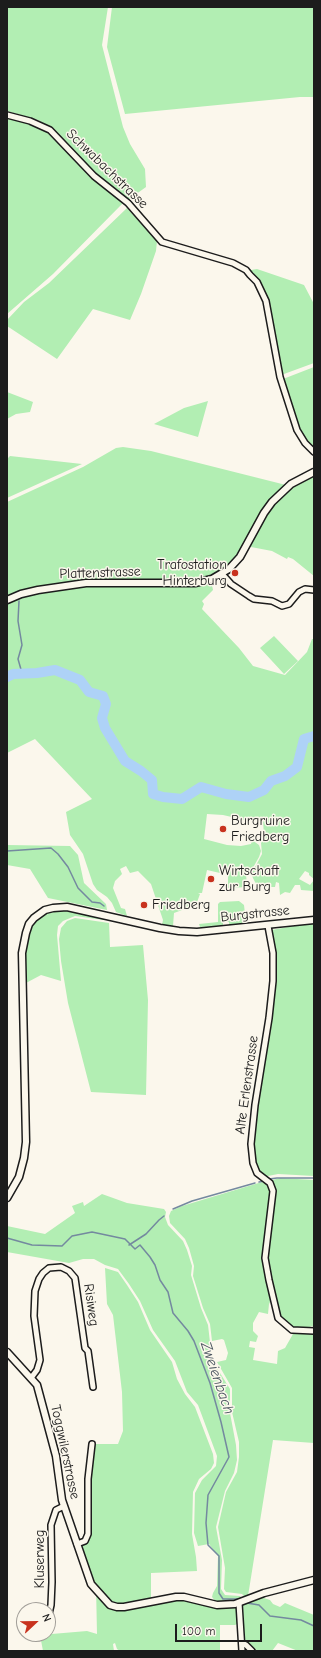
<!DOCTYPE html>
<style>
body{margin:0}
#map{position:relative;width:321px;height:1658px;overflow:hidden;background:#fbf7ec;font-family:"Comic Neue",sans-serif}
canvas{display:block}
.frame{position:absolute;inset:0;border:8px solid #1c1c1c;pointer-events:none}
.north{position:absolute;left:16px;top:1602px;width:40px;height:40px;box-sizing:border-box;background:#fbf7ec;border:1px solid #a29f99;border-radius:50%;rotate:68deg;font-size:11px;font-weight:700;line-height:16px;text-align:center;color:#1c1c1c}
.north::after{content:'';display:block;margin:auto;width:14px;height:18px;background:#c8321e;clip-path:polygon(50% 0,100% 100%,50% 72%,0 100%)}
.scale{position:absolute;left:175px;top:1624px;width:87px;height:18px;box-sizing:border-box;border:2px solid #1c1c1c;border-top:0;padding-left:5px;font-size:12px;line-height:14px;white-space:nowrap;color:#1c1c1c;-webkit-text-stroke:3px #fbf7ec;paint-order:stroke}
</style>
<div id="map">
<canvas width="321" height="1658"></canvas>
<div class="frame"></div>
<div class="north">N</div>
<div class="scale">100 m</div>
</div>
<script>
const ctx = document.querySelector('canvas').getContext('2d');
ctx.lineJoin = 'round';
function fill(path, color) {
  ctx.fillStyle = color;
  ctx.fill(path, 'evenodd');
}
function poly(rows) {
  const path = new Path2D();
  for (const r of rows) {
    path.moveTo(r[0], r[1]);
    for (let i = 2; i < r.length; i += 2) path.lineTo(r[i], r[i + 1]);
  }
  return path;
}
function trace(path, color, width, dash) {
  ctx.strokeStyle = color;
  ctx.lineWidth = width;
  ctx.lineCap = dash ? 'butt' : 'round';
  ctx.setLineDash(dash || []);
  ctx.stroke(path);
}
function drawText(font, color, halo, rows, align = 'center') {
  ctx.font = font + ' "Comic Neue",sans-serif';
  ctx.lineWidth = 3;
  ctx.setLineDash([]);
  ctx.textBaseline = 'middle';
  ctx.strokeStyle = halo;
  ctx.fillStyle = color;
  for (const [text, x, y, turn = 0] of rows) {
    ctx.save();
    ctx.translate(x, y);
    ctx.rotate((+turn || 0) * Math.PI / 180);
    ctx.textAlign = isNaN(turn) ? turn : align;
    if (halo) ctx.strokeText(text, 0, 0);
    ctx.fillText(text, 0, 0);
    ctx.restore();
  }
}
const green = poly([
 [7,7,108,7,102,45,123,127,130,144,145,169,146,187,128,200,104,182,54,130,38,120,7,111],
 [112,7,314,7,314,97,300,97,125,114,107,47],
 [7,116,27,122,47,132,91,178,123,203,53,274,7,314],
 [127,208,157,241,156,251,141,294,130,320,93,309,57,359,7,326,7,320,24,302,49,283],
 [257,269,304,285,314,304,314,363,284,374,281,373,269,303,263,290,251,271,251,270],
 [314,367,314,449,299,429,283,379],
 [7,392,33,402,30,412,16,414,7,419],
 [208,401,198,437,154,424,184,408],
 [123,447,151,451,286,485,273,497,263,509,239,554,230,565,212,577,197,580,74,582,32,588,7,596,7,502,83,467,116,448],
 [10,456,82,464,7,498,7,459],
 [314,475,314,576,293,559,288,557,287,559,272,551,251,547,250,545,265,513,286,491],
 [208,583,212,585,213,590,202,601,204,604,202,609,239,648,253,666,285,675,307,652,312,639,314,639,314,879,309,875,309,873,305,871,299,879,310,885,314,880,314,891,301,890,300,885,295,885,290,893,285,892,280,895,279,883,276,882,275,887,259,887,255,882,252,876,253,871,262,854,261,843,264,838,263,818,249,821,223,815,207,814,204,839,227,845,241,846,251,844,252,840,259,845,261,851,259,857,250,873,246,873,247,887,228,888,228,871,220,871,220,873,207,870,202,893,198,893,200,894,196,905,174,913,173,926,162,925,163,920,151,884,138,871,130,873,126,866,120,869,122,874,115,881,113,888,121,908,125,909,127,916,116,912,112,903,107,897,97,890,93,884,83,854,70,835,66,812,92,799,35,739,7,753,7,603,20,597,33,594,84,586],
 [274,636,298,661,284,674,260,648],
 [7,845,70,846,78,855,84,883,106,904,107,910,48,898,30,869,7,865],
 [239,901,244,905,246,923,229,925,229,922,223,922,223,926,200,927,199,924,218,922,218,904,220,902],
 [65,910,109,920,104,920,75,916,63,921,58,926,57,935,61,981,41,975,26,983,25,955,29,933,34,924,41,917,48,913],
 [75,918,109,923,110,947,143,945,148,1000,146,1095,91,1092,68,1003,61,961,59,939,61,928,67,921],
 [314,922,314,1176,278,1174,263,1177,257,1172,254,1164,253,1143,275,952,272,930],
 [280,1178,314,1180,314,1327,311,1326,308,1330,292,1328,282,1320,279,1315,266,1257,274,1191,269,1181],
 [262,1182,269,1185,272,1191,265,1250,271,1300,269,1304,268,1314,259,1312,253,1323,253,1331,258,1336,256,1342,250,1341,249,1347,255,1348,253,1360,277,1364,278,1351,285,1348,293,1334,297,1332,314,1333,314,1443,273,1440,248,1596,245,1597,242,1594,226,1592,224,1589,225,1568,218,1527,226,1492,237,1472,239,1457,239,1442,232,1412,232,1388,217,1362,226,1360,228,1353,224,1340,222,1339,212,1341,210,1324,203,1308,193,1276,194,1266,189,1248,185,1239,170,1223,169,1216,171,1211,182,1206],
 [102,1194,127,1203,164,1209,166,1212,165,1217,168,1225,183,1241,187,1250,192,1266,191,1275,201,1308,208,1325,212,1360,230,1389,230,1413,236,1445,237,1460,234,1473,225,1491,216,1527,222,1560,221,1589,225,1595,240,1596,243,1599,216,1602,212,1597,213,1593,217,1586,218,1556,209,1544,198,1546,194,1533,195,1493,202,1480,216,1466,217,1456,198,1405,187,1392,175,1361,153,1330,140,1301,129,1284,118,1269,105,1265,94,1259,83,1259,69,1263,7,1252,7,1226,45,1234,75,1213,72,1206,83,1202,84,1206],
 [105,1268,118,1272,127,1285,138,1302,150,1330,172,1362,177,1379,185,1394,195,1407,213,1454,214,1463,211,1469,199,1479,193,1492,192,1534,196,1557,197,1571,151,1573,151,1599,116,1608,177,1600,190,1601,210,1607,236,1608,238,1610,239,1623,235,1625,220,1625,220,1651,120,1651,117,1649,115,1643,113,1644,114,1651,43,1651,40,1635,87,1631,97,1634,96,1586,82,1547,89,1539,90,1535,90,1478,94,1444,118,1444,123,1431,122,1392,113,1315,107,1304],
 [261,1597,270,1600,273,1604,280,1607,285,1603,314,1615,314,1651,298,1651,278,1643,272,1651,254,1651,244,1638,243,1605]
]);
const stream = poly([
 [19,601,18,621,22,645,18,659,22,673],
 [7,851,51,848,58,854,68,867,78,888,92,902,100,903,104,906],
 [269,1179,277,1178,314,1178],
 [259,1182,264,1181],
 [173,1209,192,1201,255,1183],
 [7,1238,32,1245,62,1246,72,1236,92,1232,125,1239,135,1249,140,1245,150,1257,155,1265,160,1280,168,1292,173,1313,188,1331,194,1341,210,1383,221,1422,229,1457,208,1495,206,1523,208,1545,219,1556,219,1593,223,1599,239,1599],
 [129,1245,146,1234,159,1220,164,1216],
 [247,1603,259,1605,270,1616,301,1620,314,1626]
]);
const river = poly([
 [7,677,13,674,37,673,55,670,80,680,89,692,103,696,106,704,102,718,105,728,125,761,141,771,152,780,153,794,163,797,182,799,201,787,226,794,249,797,264,790,271,781,285,776,297,767,304,739,314,736]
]);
const minor = poly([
 [7,115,30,121,50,130,94,176,128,203,162,242,233,263,246,270,250,275,257,282,266,301,280,377,297,430,305,443,314,452],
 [222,574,231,584,249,596,254,599,272,601,282,606,289,604,299,592,305,589,314,590],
 [268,926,273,953,273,981,269,1018,255,1105,251,1144,253,1163,257,1173,270,1183,273,1191,265,1258,269,1280,278,1318,292,1330,314,1331],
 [31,1378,37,1370,40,1360,34,1316,35,1291,39,1279,43,1273,49,1268,61,1267,69,1271,75,1278,85,1348,88,1351,93,1387],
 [77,1544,85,1541,88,1534,88,1479,92,1444],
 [239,1603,242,1651],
 [48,1618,51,1605,52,1582,51,1525,56,1510,64,1506],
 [242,1643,246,1645,252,1651]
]);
const tertiary = poly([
 [7,600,21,594,38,590,86,583,195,583,212,579,229,569,240,557,264,513,272,502,291,484,314,472],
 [7,1198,19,1177,24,1158,26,1142,22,953,26,933,29,924,34,918,45,910,53,908,67,907,160,928,179,931,197,932,314,920],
 [7,1352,37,1385,56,1456,62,1500,91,1584,110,1605,117,1607,124,1607,176,1597,184,1597,217,1605,235,1604,264,1593,314,1580]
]);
const markers = [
 [235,573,4,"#c8321e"],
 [223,829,4,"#c8321e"],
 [211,879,4,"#c8321e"],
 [144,905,4,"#c8321e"]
];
const streetNames = [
 ["Schwabachstrasse",107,169,44],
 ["Plattenstrasse",100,573,-2],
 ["Burgstrasse",255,914,-6],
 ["Alte Erlenstrasse",247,1085,-82],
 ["Risiweg",91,1305,82],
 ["Toggwilerstrasse",65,1452,78],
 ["Kluserweg",40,1559,-90]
];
const poiNames = [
 ["Trafostation",227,565,"right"],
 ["Hinterburg",227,581,"right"],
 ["Burgruine",231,821],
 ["Friedberg",231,837],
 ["Wirtschaft",219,871],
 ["zur Burg",219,887],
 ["Friedberg",152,905]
];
const waterNames = [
 ["Zweienbach",217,1378,71]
];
fill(green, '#b2eeb3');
trace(stream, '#74899f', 1.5);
trace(river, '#aed2f7', 10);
trace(minor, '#1c1c1c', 8);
trace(tertiary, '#1c1c1c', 9);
trace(minor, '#fbf7ec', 5);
trace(tertiary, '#fbf7ec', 6);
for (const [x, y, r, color] of markers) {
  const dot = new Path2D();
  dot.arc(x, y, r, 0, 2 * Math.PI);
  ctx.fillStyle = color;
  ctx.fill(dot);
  trace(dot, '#fbf7ec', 1.5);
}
drawText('14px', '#1c1c1c', '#fbf7ec', streetNames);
drawText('14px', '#1c1c1c', '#fbf7ec', poiNames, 'left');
drawText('italic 15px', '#48535e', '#fbf7ec', waterNames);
</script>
